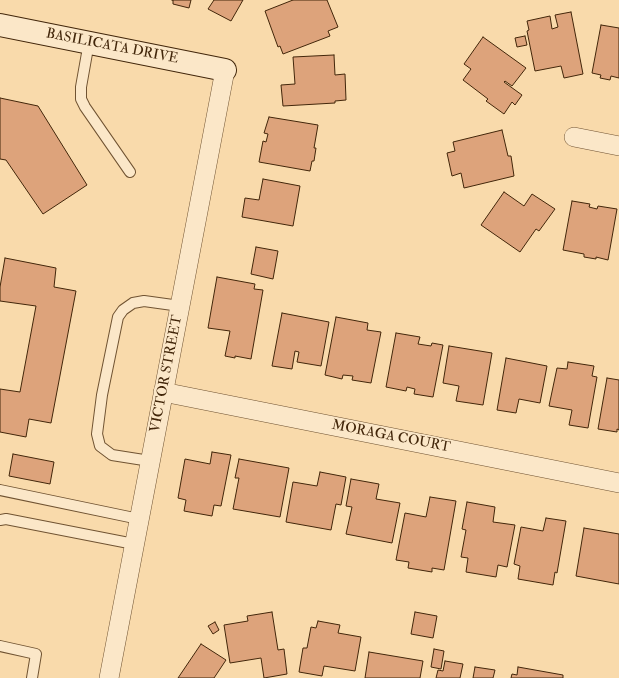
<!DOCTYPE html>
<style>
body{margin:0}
canvas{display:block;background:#f9daab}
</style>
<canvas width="619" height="678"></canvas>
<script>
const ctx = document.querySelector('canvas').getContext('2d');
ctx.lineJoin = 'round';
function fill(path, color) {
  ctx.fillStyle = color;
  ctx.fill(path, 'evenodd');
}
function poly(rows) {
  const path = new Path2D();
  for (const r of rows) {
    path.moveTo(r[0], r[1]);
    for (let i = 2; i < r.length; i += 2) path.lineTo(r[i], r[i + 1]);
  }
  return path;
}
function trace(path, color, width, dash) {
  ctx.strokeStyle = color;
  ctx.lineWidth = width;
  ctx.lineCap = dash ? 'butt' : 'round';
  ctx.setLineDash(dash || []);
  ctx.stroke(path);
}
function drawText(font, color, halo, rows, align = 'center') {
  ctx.font = font + ' "IM FELL Double Pica",serif';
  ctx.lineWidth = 3;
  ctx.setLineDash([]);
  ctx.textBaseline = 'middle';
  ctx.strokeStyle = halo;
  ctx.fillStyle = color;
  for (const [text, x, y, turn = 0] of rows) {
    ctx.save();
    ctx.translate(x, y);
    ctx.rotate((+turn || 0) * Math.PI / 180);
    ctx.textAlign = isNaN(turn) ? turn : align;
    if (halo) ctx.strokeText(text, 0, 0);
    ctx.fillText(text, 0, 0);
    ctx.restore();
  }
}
const building = poly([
 [172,0,191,0,189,8,173,4,173,0,172,0],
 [214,0,243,0,231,21,208,9,214,0],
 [293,0,327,0,338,27,328,31,330,36,283,54,280,46,278,47,265,11,293,0],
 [571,12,583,74,564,78,561,66,535,71,527,31,529,30,527,21,550,16,552,29,558,27,555,15,571,12],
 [601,25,619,28,619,78,611,76,610,80,600,78,601,75,592,73,601,25],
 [525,36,527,45,517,47,515,38,525,36],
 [483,37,526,68,512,86,505,81,504,82,522,95,515,105,512,102,504,114,486,101,488,99,463,80,471,69,464,64,483,37],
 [334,55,335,75,345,74,346,100,335,101,335,103,283,106,281,85,295,84,293,57,334,55],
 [0,98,38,106,87,185,43,214,6,160,0,159,0,98],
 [269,117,318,125,314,148,316,148,314,161,312,161,310,171,259,162,263,141,266,142,268,134,264,133,269,117],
 [502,130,508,156,511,156,514,176,464,188,461,173,452,176,447,153,455,151,453,142,502,130],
 [263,179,300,186,293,226,242,217,245,198,259,200,263,179],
 [504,192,524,206,532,194,555,209,539,231,536,229,520,252,481,225,504,192],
 [572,201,590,204,589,207,597,209,598,206,617,209,608,260,596,257,596,259,584,257,584,254,563,250,572,201],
 [256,247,278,251,273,279,251,274,256,247],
 [5,258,56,268,54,287,76,291,51,423,29,419,26,437,0,432,0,389,20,392,36,306,0,301,0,287,5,258],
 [217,277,255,284,254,289,263,290,251,359,235,356,235,358,225,356,230,331,208,328,217,277],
 [282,313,329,322,321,366,297,362,299,352,295,351,292,369,272,366,282,313],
 [336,317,368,323,367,330,381,332,371,383,352,380,353,376,343,375,342,379,325,375,336,317],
 [396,333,420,337,418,344,431,346,432,343,443,345,433,397,414,394,415,389,407,387,406,391,386,387,396,333],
 [449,346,492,353,483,405,456,401,459,386,443,383,449,346],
 [506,358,547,366,540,403,519,399,516,413,497,410,506,358],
 [568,362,594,366,592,376,597,377,588,428,569,425,572,410,549,406,557,368,567,369,568,362],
 [607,378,619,380,619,430,617,429,617,432,598,429,607,378],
 [212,452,231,455,221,506,214,505,212,516,184,511,186,500,178,498,185,459,210,464,212,452],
 [13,454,54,462,50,484,9,476,13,454],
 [239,459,289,468,280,517,233,509,239,478,235,478,239,459],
 [320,472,346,477,341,505,336,504,331,530,286,522,293,482,317,486,320,472],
 [351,479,379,484,376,499,400,503,392,543,346,534,352,507,346,506,351,479],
 [430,497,456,501,444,570,432,568,432,572,408,568,409,562,396,560,405,513,426,517,430,497],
 [467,502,495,507,493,522,515,525,507,567,498,565,496,577,466,572,468,558,461,557,466,530,462,529,467,502],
 [546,518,566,521,557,573,555,572,553,585,518,579,520,566,514,564,521,527,543,531,546,518],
 [584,528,619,534,619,584,576,576,584,528],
 [272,612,278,650,284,649,287,674,264,678,261,658,230,663,224,625,248,621,247,616,272,612],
 [415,612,437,616,433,638,411,634,415,612],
 [318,621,340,625,338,633,361,637,355,671,324,666,322,676,299,672,303,648,307,648,311,627,316,628,318,621],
 [215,622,219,630,213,634,208,626,215,622],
 [201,644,226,660,214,678,178,678,201,644],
 [434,649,444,651,441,669,431,667,434,649],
 [369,652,423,661,420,678,365,678,369,652],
 [445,661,463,664,460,678,436,678,438,670,443,671,445,661],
 [475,667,495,670,493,678,473,678,475,667],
 [518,667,563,675,563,678,511,678,512,674,517,675,518,667]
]);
const lane = poly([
 [89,42,81,87,81,99,85,107,130,172],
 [150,461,112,455,100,446,97,434,102,395,118,317,123,310,133,303,144,301,180,306],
 [0,490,139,519],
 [0,520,6,519,134,544],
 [0,646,36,654,32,678]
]);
const street = poly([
 [574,137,619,146],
 [163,392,619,483],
 [109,678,225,70]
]);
const secondary = poly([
 [0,25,225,70]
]);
const streetNames = [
 ["BASILICATA DRIVE",112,47,11],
 ["VICTOR STREET",167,374,-79],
 ["MORAGA COURT",391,437,11]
];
fill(building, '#dda37b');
trace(building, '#42260a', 1);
trace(lane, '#705332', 12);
trace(street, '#705332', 20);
trace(secondary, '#42260a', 24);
trace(lane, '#fbe7c8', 10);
trace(street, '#fbe7c8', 19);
trace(secondary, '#fbe7c8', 22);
drawText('14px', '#42260a', '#fbe7c8', streetNames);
</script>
